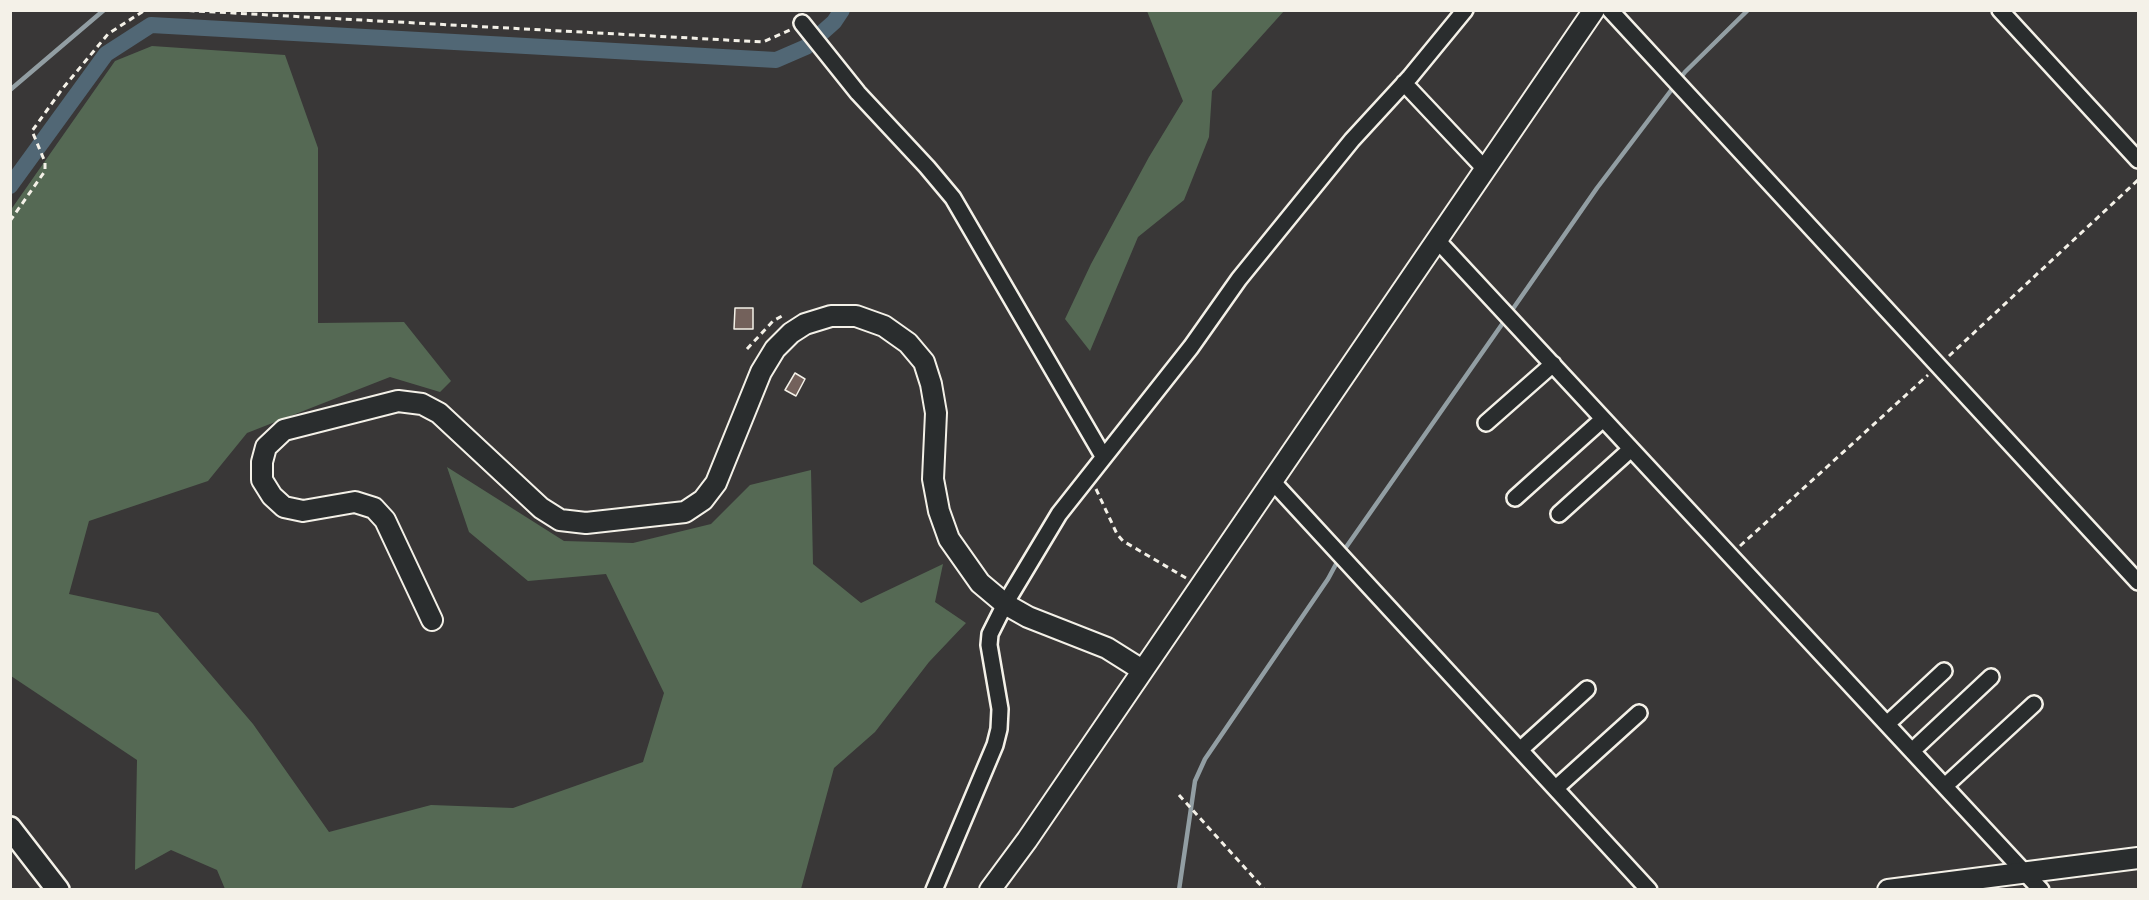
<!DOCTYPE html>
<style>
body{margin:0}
#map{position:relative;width:2149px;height:900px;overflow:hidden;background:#393737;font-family:Mali,sans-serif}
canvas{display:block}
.frame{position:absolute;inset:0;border:12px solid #f4f1e8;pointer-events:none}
</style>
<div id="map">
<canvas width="2149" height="900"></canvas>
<div class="frame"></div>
</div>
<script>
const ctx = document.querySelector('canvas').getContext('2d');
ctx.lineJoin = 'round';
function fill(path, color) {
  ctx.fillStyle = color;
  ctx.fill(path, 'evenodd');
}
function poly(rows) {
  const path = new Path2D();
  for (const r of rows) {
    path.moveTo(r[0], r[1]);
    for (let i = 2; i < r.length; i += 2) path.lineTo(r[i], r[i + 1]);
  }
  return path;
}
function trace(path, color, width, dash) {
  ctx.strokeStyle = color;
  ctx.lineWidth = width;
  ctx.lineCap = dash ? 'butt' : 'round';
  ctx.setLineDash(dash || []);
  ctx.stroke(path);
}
const green = poly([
 [1147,11,1284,11,1212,91,1209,137,1184,200,1138,237,1090,351,1065,319,1091,264,1149,157,1183,101],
 [152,46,285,55,318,148,318,323,404,322,451,381,440,392,390,377,247,433,208,481,89,521,69,594,158,613,253,724,329,832,431,805,513,808,643,762,664,693,606,574,528,581,469,532,447,467,564,541,633,543,711,524,750,485,811,470,813,564,861,603,943,564,935,602,966,623,929,662,875,732,834,768,801,889,225,889,217,870,171,850,135,870,137,760,11,676,10,211,115,61]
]);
const stream = poly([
 [10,90,104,10],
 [1510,313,1597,188,1685,72,1748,10],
 [1179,890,1195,781,1205,759,1328,579,1342,553,1505,320]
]);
const canal = poly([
 [10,186,106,54,151,25,776,60,806,47,834,22,842,10]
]);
const building = poly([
 [735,308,753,308,753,329,734,329,735,308],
 [795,373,805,379,796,396,785,390,795,373]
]);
const path = poly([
 [178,10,763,42,790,30],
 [10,221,45,171,45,162,32,131,63,88,108,34,145,10],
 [747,349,773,321,782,316],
 [1949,356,2138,180],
 [1096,489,1117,534,1123,541,1186,578],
 [1740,546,1928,375],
 [1179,795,1265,890]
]);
const minor = poly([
 [1610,10,2138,582],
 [2000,10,2138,160],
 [802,23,858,93,927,167,953,198,1103,456],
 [1404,83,1485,169],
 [1437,240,2041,890],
 [1486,423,1553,364],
 [1273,482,1649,890],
 [1515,498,1603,419],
 [1559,514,1631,449],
 [1887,724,1944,671],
 [1521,749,1587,689],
 [1912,751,1991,677],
 [1945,786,2034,704],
 [1556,788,1639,713],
 [934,890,995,745,999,729,1000,709,989,645,990,634,1005,604,1059,514,1191,347,1239,279,1352,140,1410,77,1465,10]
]);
const tertiary = poly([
 [432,620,385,520,374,508,355,502,303,511,284,507,272,496,262,480,262,462,266,447,284,430,398,401,422,404,439,413,541,508,560,520,586,523,685,512,703,500,716,483,761,372,775,349,791,333,805,324,831,316,856,316,884,326,908,343,924,362,931,384,936,413,933,479,939,511,949,539,980,583,1005,604,1028,617,1107,648,1142,670],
 [990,890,1027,840,1594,10],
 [1888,890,2138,858]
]);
const secondary = poly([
 [10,828,58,890]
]);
fill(green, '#556954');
trace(stream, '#929ea3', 4.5);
trace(canal, '#516775', 16);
fill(building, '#73615b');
trace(building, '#f4f1e8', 1.5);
trace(minor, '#f4f1e8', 20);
trace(tertiary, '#f4f1e8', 24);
trace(secondary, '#f4f1e8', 26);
trace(path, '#f4f1e8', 3, [6, 4.5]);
trace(minor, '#2a2d2e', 15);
trace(tertiary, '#2a2d2e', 20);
trace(secondary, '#2a2d2e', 21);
</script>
